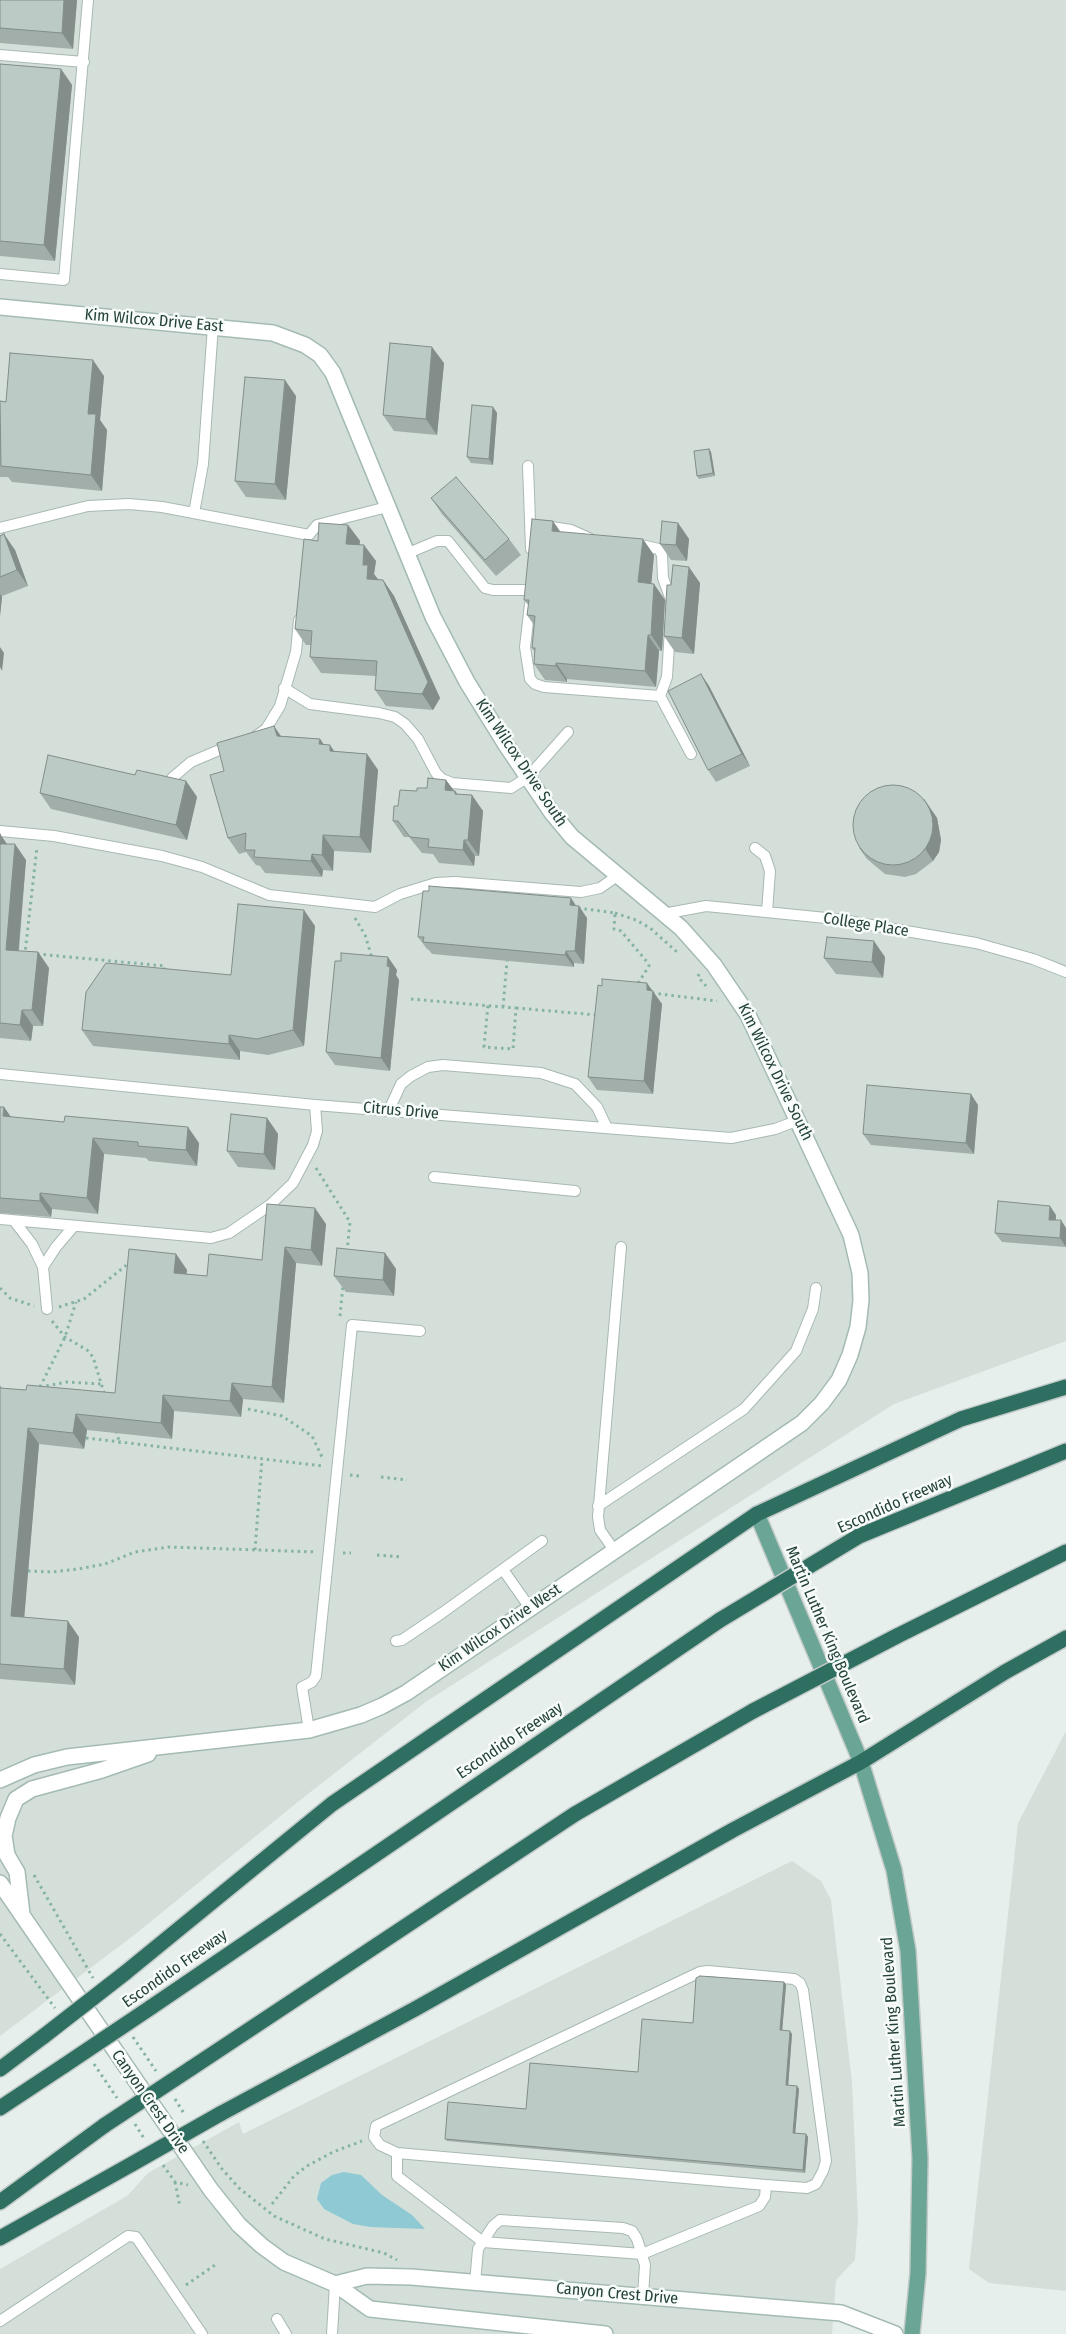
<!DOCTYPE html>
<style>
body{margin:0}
canvas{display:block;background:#e6efeb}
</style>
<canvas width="1066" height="2334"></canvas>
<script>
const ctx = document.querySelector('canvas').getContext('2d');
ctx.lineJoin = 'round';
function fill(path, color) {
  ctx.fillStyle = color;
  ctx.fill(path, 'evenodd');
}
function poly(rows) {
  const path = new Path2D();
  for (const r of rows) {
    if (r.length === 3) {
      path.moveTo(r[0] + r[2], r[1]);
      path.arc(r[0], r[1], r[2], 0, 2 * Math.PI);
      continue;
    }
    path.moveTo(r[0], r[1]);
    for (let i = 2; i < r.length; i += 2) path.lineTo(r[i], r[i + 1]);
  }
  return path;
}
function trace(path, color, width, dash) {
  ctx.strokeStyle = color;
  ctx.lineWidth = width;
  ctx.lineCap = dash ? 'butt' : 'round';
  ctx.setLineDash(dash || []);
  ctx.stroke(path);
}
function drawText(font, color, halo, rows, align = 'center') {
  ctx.font = font + ' "Fira Sans Condensed",sans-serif';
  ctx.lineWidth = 5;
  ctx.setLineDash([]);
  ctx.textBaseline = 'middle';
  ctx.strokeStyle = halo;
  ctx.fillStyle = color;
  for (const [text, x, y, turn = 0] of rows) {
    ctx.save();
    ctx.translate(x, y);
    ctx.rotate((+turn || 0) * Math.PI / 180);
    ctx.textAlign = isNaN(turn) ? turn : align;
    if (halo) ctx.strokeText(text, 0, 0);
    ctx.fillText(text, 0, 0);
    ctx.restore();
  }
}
const built = poly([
 [0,0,1066,0,1066,1341,894,1404,427,1701,299,1801,133,1936,0,2036],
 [1066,1731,1066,2291,989,2283,969,2269,1018,1823],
 [792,1861,821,1881,831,1900,852,2082,858,2218,855,2260,836,2280,832,2334,0,2334,0,2269,127,2196,148,2173,239,2122,243,2134]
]);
const water = poly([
 [344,2172,361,2175,382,2195,412,2215,425,2229,370,2227,353,2224,324,2209,317,2199,321,2183,332,2175]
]);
const path = poly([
 [578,908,615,913,614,929,621,931,648,963,649,966,637,985],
 [615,913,636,920,650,928,677,952],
 [355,918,365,935,372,958],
 [28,953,25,953,37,847],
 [37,954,165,966,164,973],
 [699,974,698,977,706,986],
 [652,993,717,1001],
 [411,999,503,1007,516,1008,513,1049,484,1047,488,1005],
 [503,1007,507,961],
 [516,1008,597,1015],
 [316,1168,350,1222,347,1252],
 [0,1288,10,1298,34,1306],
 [59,1307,84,1299,129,1263],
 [340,1316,343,1285],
 [52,1321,65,1337,87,1350,93,1357,105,1396],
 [40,1387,65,1337,76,1302],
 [40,1387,67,1382,102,1384],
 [248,1409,282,1416,312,1436,323,1459],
 [116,1431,120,1444],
 [86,1438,323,1466],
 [350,1475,359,1476],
 [381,1477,407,1480],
 [255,1550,262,1459],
 [343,1553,351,1553],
 [377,1555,402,1557],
 [28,1571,51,1572,78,1569,105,1564,135,1552,169,1547,317,1552],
 [34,1875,93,1978],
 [0,1934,55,2008],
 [133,2037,156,2071],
 [94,2064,117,2098],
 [175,2099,185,2115],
 [135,2124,145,2140],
 [203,2141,222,2169,239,2188,274,2216,325,2239,384,2253,397,2260],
 [163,2165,175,2182,188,2185],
 [175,2182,180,2207],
 [272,2204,294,2176,307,2166,333,2152,362,2141],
 [186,2285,218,2263]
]);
const lane = poly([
 [0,55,84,62],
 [0,274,64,280,88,0],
 [528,466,531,549],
 [194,513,203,464,213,326],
 [545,526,571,530,589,538],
 [0,528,88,506,129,504,162,507,309,535,317,525,387,507],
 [636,544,659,549,662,555,663,578,671,600],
 [406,554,437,541,448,541,485,588,493,590,530,590],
 [530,604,525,647,530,679,535,684,544,687,660,696,691,754],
 [284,688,310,704,379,713,395,717,405,724,418,739,436,773,442,779,452,783,511,788,528,777,568,732],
 [660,696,667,677,670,629],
 [256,736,266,729,280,706,296,652,299,620],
 [172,778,191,762,231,745],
 [0,831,54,836,162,856,202,867,269,895,375,907,400,894,436,883,455,882,581,892,600,888,617,876],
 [755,848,765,856,770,871,767,912],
 [663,914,706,906,836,919,976,943,1033,959,1066,972],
 [0,1074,315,1105,731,1138,775,1129,799,1120],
 [389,1110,401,1084,411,1076,428,1067,443,1065,541,1073,575,1084,597,1107,607,1128],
 [434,1177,575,1191],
 [0,1219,201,1237,211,1238,229,1233,270,1205,293,1183,313,1145,317,1131,315,1105],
 [15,1222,32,1244,43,1267,56,1247,73,1227],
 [43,1267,47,1309],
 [598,1506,744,1409,796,1351,813,1309,816,1288],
 [614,1550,600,1530,598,1517,621,1247],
 [504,1571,530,1608],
 [396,1641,402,1640,442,1613,542,1541],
 [309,1730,302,1687,312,1682,316,1676,352,1325,420,1331],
 [708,1971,794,1979,800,1983,803,1990,826,2161,823,2171,816,2184,807,2188,766,2185,397,2153,380,2145,374,2137,376,2126,700,1972,708,1971],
 [397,2153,397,2176,483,2242,642,2254,759,2206,765,2197,766,2185],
 [475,2283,478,2249,493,2226,500,2220,623,2228,632,2231,637,2239,645,2265,643,2296],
 [277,2319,286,2334],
 [0,2321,128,2236,136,2237,202,2334],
 [332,2334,335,2284]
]);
const secondary = poly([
 [0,307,273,333,305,345,320,355,333,373,433,617,467,682,506,745,552,813,572,837,681,928,714,965,748,1015,851,1235,860,1273,861,1300,858,1327,850,1355,839,1380,822,1403,802,1423,406,1693,382,1706,361,1715,309,1730,67,1757,34,1765,0,1780],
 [0,1883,211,2190,239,2225,262,2246,284,2262,335,2284,370,2309,605,2334],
 [22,1914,17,1872,7,1855,4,1836,8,1818,16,1799,32,1789,102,1770,148,1754],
 [335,2284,367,2276,411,2277,841,2313,895,2334]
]);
const primary = poly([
 [757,1514,861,1762,894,1870,908,1951,920,2158,918,2273,912,2334]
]);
const highway = poly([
 [859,1536,1066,1451],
 [897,1636,1066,1552],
 [125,1973,332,1804,757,1514,961,1419,1066,1387],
 [150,2008,720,1620],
 [0,2069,44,2036],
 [190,2069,575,1814,753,1711],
 [0,2108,65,2065],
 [220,2114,415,2009,733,1830,861,1762,1005,1672,1066,1638],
 [0,2202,105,2125],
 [0,2238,132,2164]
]);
const highwayBridge = poly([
 [720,1620,859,1536],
 [753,1711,897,1636],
 [44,2036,125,1973],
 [65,2065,150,2008],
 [105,2125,190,2069],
 [132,2164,220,2114]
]);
const wall = poly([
 [0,0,77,0,73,49,0,43],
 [0,64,61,69,72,85,55,261,0,256],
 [444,363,437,435,394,431,383,415],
 [104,376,100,420,107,430,102,491,12,482,8,477,0,477,0,401,6,402],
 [296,396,286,500,246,497,235,481],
 [493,407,497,413,493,465,471,463,467,457],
 [709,449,711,452,715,476,699,479,697,476],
 [431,498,509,539,521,555,496,576,442,514],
 [678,523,689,539,687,561,671,560,660,544],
 [348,525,360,541,359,544,376,561,374,574,378,579,383,580,394,596,440,698,433,710,386,706,375,690,376,676,321,673,310,657,311,645,306,645,295,629,318,541],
 [561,532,654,555,651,584,665,600,662,651,659,651,656,687,567,679,567,682,545,680,534,664,535,652,532,648,534,625,527,615,529,606,524,600],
 [0,536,15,550,28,586,2,596,0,616],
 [700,583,694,654,675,652,664,636],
 [701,674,709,686,750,766,716,782,708,770],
 [281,736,320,739,324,745,334,751,367,754,378,770,371,853,334,851,333,871,323,870,322,877,265,873,260,866,256,865,246,852,239,854,228,838,224,771],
 [135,775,186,781,197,797,187,840,51,809,40,793],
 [446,780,454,791,455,791,458,794,483,811,479,856,475,856,474,866,439,863,433,854,422,853,409,837,404,837,393,821,398,806,417,791,427,788],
 [924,799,937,818,941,840,939,852,933,861,916,874,905,877,885,874,867,859,859,848],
 [0,834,7,844,26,860,19,951,38,952,49,968,43,1026,33,1026,31,1041,0,1038],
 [429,891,571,898,576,906,587,918,584,964,574,963,574,967,432,954,429,950,427,949,418,937],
 [315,926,304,1046,268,1055,240,1051,240,1060,93,1046,82,1030,231,975],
 [885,957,883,978,836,974,824,958],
 [341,961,397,970,396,975,399,980,390,1071,335,1065,326,1052],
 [652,991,662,1004,653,1094,597,1090,588,1077],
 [978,1105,974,1154,871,1145,863,1134],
 [0,1107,4,1107,11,1117,199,1143,197,1166,149,1161,146,1158,104,1154,98,1214,52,1209,51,1217,0,1213],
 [267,1118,278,1134,275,1170,238,1167,227,1151],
 [1056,1215,1056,1220,1066,1247,1002,1242,995,1233],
 [326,1224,322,1266,296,1263,284,1403,243,1399,241,1417,174,1411,172,1439,87,1430,84,1449,39,1444,24,1617,79,1637,75,1685,0,1679,0,1385,2,1388,26,1390,115,1393,176,1254,187,1270,186,1274,207,1276,262,1260],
 [385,1253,396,1269,394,1296,346,1292,334,1276],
 [784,1982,786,1985,782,2030,792,2034,788,2085,797,2086,799,2089,795,2133,806,2134,808,2137,805,2173,447,2141,445,2139,638,2072,693,2023]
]);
const shadedWall = poly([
 [64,0,77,0,73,49,62,33],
 [61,69,72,85,55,261,44,245],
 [432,347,444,363,437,435,426,419],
 [93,360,104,376,100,420,107,430,102,491,91,475,88,414],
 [285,380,296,396,286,500,275,484],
 [493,407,497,413,493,465,489,459],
 [709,449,711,452,715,476,713,473],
 [553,521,564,537,552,531],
 [678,523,689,539,687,561,676,545],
 [348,525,360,541,358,559,346,544],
 [4,534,15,550,28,586,17,570],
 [643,539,654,555,650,598,638,582],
 [364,545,376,561,374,574,379,581,367,579,363,565],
 [689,567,700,583,694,654,682,638],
 [383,580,394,596,440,698,433,710,422,694],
 [654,584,665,600,662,651,651,635],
 [0,594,2,597,0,616],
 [648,635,659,651,656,687,645,671],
 [0,647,4,653,2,671,0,667],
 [556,663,567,679,567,682,556,666],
 [701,674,709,686,750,766,742,754],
 [274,726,285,742,277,736],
 [320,739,331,755,319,744],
 [330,745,341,761,330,751],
 [367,754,378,770,371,853,360,837],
 [446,780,455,792,455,791,466,807,445,790],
 [186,781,197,797,187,840,176,825],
 [472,795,483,811,479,856,468,840],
 [924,799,937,818,941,840,939,852,933,861,926,850],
 [0,834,11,850,0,844],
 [323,835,334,851,333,871,322,855],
 [464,840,475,856,474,866,463,850],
 [15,844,26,860,17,966,6,950],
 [312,854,323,870,322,877,311,861],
 [571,898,578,909,579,906,587,918,584,964,575,951,570,905],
 [304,910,315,926,304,1046,293,1030],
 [874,941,885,957,883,978,872,962],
 [566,951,574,963,574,967,565,955],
 [38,952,49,968,43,1026,32,1010],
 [388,957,397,970,396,975,399,980,390,1071,381,1058],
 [647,983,662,1004,653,1094,644,1081],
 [22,1010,33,1026,31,1041,20,1025],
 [229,1035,240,1051,240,1060,229,1044],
 [971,1094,978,1105,974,1154,966,1143],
 [4,1107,15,1123,3,1116],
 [267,1118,278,1134,275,1170,264,1154],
 [188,1127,199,1143,197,1166,186,1150],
 [93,1138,104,1154,98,1214,87,1198],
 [40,1193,52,1209,51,1217,40,1201],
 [1050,1206,1056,1215,1055,1229,1049,1220],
 [315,1208,326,1224,322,1266,311,1250],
 [1061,1220,1066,1228,1066,1247,1060,1238],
 [285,1247,296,1263,284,1403,272,1387],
 [385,1253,396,1269,394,1296,383,1280],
 [176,1254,187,1270,185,1289,174,1273],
 [232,1383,243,1399,241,1417,230,1401],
 [163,1395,174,1411,172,1439,161,1423],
 [76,1414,87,1430,84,1449,73,1433],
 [28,1428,39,1444,23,1632,11,1616],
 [68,1621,79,1637,75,1685,64,1669],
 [784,1982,786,1985,782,2033,780,2030],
 [790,2031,792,2034,788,2088,786,2085],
 [797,2086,799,2089,795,2136,793,2133],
 [806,2134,808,2137,805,2173,803,2170]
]);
const building = poly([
 [0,0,64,0,62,33,0,28,0,0],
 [0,64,61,69,44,245,0,241,0,64],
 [390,343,432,347,426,419,383,415,390,343],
 [10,353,93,360,88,414,96,414,91,475,1,466,0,401,6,402,10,353],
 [245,377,285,380,275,484,235,481,245,377],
 [472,405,493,407,489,459,467,457,472,405],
 [709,449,713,473,697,476,694,451,709,449],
 [456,477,509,539,485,560,431,498,456,477],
 [532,519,553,521,552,531,643,539,638,582,654,584,651,635,648,635,645,671,556,663,556,666,534,664,535,648,532,648,535,616,527,615,529,600,524,600,532,519],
 [662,521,678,523,676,545,660,544,662,521],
 [319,523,348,525,346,544,364,545,363,565,368,565,367,579,383,580,428,682,422,694,375,690,377,661,310,657,312,631,295,629,304,539,318,541,319,523],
 [4,534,17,570,0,577,0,536,4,534],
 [673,565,689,567,682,638,664,636,667,585,671,585,673,565],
 [701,674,742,754,708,770,668,691,701,674],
 [274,726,277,736,320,739,319,744,330,745,330,751,367,754,360,837,323,835,322,855,312,854,311,861,254,857,255,850,245,850,246,833,228,838,210,775,224,771,217,743,274,726],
 [48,755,135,775,137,770,186,781,176,825,40,793,48,755],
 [428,778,446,780,445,790,455,791,455,794,472,795,468,840,464,840,463,850,428,847,429,839,410,837,398,821,393,821,394,806,398,806,400,790,417,791,417,788,427,788,428,778],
 [893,825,40],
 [0,834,0,844,15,844,6,950,38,952,32,1010,22,1010,20,1025,0,1023,0,834],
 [429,886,571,898,570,905,579,906,575,951,566,951,565,955,423,942,424,937,418,937,423,891,429,891,429,886],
 [238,904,304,910,293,1030,257,1039,229,1035,229,1044,82,1030,86,992,106,963,231,975,238,904],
 [827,937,874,941,872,962,824,958,827,937],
 [341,953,388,957,387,966,390,967,381,1058,326,1052,335,961,341,961,341,953],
 [602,979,647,983,647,990,653,991,644,1081,588,1077,598,985,602,986,602,979],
 [867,1085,971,1094,966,1143,863,1134,867,1085],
 [0,1107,4,1107,3,1116,64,1122,65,1116,188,1127,186,1150,138,1146,138,1142,93,1138,87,1198,40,1193,40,1201,0,1198,0,1107],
 [231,1114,267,1118,264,1154,227,1151,231,1114],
 [998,1201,1050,1206,1049,1220,1061,1220,1060,1238,995,1233,998,1201],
 [267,1204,315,1208,311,1250,285,1247,272,1387,232,1383,230,1401,163,1395,161,1423,76,1414,73,1433,28,1428,11,1616,68,1621,64,1669,0,1664,0,1388,26,1390,27,1385,115,1393,129,1249,176,1254,174,1273,207,1276,209,1254,262,1260,267,1204],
 [337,1248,385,1253,383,1280,334,1276,337,1248],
 [700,1976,784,1982,780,2030,790,2031,786,2085,797,2086,793,2133,806,2134,803,2170,445,2139,448,2102,526,2109,530,2063,638,2072,642,2019,693,2023,696,1978,700,1976]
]);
const streetNames = [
 ["Kim Wilcox Drive East",154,321,5],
 ["Kim Wilcox Drive South",521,763,56],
 ["College Place",866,925,9],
 ["Kim Wilcox Drive South",775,1072,64],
 ["Citrus Drive",401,1111,5],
 ["Escondido Freeway",895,1504,-24],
 ["Kim Wilcox Drive West",500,1628,-34],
 ["Martin Luther King Boulevard",827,1635,67],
 ["Escondido Freeway",510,1741,-34],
 ["Escondido Freeway",175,1969,-35],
 ["Martin Luther King Boulevard",894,2032,-94],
 ["Canyon Crest Drive",150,2102,55],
 ["Canyon Crest Drive",617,2294,5]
];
fill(built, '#d4dfda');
fill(water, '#8ec9d4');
trace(lane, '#a8b8b2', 12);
trace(secondary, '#a4bbb3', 18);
trace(primary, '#c2cac8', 18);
trace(highway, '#c2cac8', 18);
trace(path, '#86b3a5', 3, [2.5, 4]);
trace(lane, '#fff', 10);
trace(secondary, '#fff', 15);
trace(primary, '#6aa596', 15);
trace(highway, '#2f6f62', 15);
trace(highwayBridge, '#c2cac8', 18, []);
trace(highwayBridge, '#2f6f62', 15);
fill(wall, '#a1aea9');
fill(shadedWall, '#838d89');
fill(building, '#bbcac4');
trace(building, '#838d89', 1);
drawText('16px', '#24423a', '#f7fbf9', streetNames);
</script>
